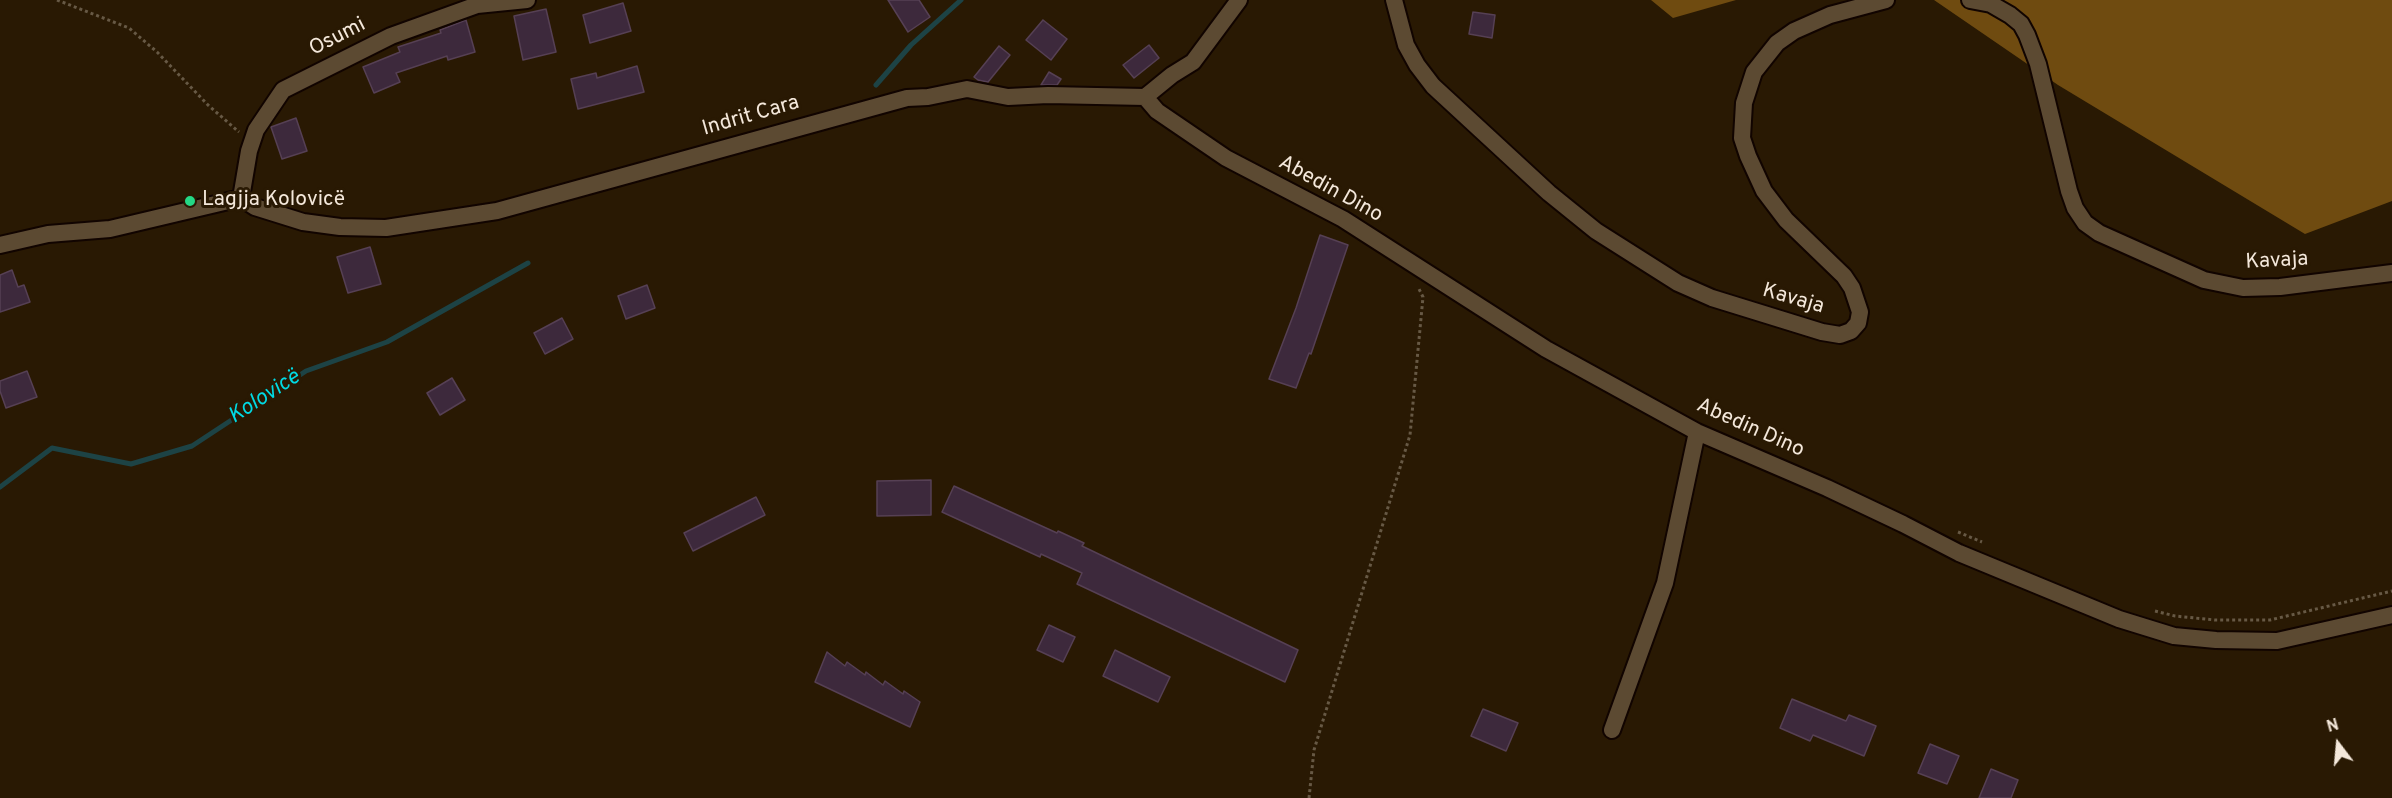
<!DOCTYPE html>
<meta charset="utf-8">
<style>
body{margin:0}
#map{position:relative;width:2392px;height:798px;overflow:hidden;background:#291903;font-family:Overpass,sans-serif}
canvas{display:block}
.north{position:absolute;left:2308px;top:714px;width:60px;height:60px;-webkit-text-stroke:4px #291903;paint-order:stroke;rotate:344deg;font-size:16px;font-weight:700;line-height:24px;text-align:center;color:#f4e8db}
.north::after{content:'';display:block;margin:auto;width:21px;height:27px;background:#f4e8db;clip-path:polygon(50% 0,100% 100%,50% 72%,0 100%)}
</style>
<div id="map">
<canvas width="2392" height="798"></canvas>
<div class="north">N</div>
</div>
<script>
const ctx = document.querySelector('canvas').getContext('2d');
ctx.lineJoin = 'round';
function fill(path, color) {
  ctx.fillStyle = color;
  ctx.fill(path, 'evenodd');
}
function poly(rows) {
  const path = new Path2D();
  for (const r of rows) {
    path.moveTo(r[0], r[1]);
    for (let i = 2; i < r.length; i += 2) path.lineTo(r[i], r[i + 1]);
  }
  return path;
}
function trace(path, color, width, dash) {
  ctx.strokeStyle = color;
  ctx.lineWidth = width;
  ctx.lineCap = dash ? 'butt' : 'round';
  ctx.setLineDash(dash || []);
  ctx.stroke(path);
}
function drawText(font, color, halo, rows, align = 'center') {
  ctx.font = font + ' Overpass,sans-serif';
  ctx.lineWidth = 6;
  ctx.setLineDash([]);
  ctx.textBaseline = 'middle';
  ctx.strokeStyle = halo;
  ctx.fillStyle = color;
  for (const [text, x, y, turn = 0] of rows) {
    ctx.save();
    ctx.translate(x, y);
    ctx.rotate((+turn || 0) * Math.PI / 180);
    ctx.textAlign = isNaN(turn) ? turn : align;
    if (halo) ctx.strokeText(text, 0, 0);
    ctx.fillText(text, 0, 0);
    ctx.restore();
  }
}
const forest = poly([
 [1651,0,1736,0,1673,18],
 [1934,0,2392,0,2392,201,2305,234,2058,85]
]);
const stream = poly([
 [876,85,911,45,961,0],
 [0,487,52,448,131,464,192,446,306,371,387,342,528,263]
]);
const building = poly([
 [888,0,919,0,930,17,908,32,888,0],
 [623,3,631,31,590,43,583,15,623,3],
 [546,9,556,52,523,60,514,16,546,9],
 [1473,12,1495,15,1492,38,1469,34,1473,12],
 [466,20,475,52,448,60,447,56,396,73,400,82,374,93,363,67,400,52,398,47,441,33,440,30,466,20],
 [1043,20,1067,39,1051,60,1026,40,1043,20],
 [1149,45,1159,58,1134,78,1123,65,1149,45],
 [999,46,1010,55,988,82,978,80,974,77,999,46],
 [637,66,644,92,578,109,571,79,596,73,597,78,637,66],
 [1049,72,1061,79,1057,85,1041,85,1049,72],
 [296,118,307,151,282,159,271,127,296,118],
 [1320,235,1348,245,1311,354,1309,353,1296,388,1269,379,1296,308,1320,235],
 [370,247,381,284,348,293,337,257,370,247],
 [12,270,18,287,24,285,30,302,0,312,0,275,12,270],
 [647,285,655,308,626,319,618,296,647,285],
 [562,318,573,339,545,354,534,333,562,318],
 [27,371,37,397,6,408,0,391,0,381,27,371],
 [452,378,465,400,440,415,427,393,452,378],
 [931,480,931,515,877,516,877,481,931,480],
 [954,486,1057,533,1058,531,1084,543,1082,546,1298,650,1285,682,1077,584,1082,573,1041,554,1040,557,942,512,954,486],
 [756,497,765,515,693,551,684,533,756,497],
 [1049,625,1075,637,1063,662,1037,650,1049,625],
 [1115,650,1170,677,1158,702,1103,676,1115,650],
 [827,652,845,666,847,662,865,675,866,672,883,685,885,681,903,694,904,691,920,702,910,727,815,682,827,652],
 [1792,699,1846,721,1849,715,1876,726,1864,756,1813,735,1810,741,1780,728,1792,699],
 [1483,709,1518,723,1506,751,1471,736,1483,709],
 [1930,744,1959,756,1947,784,1918,773,1930,744],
 [1991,769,2018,780,2011,798,1979,798,1991,769]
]);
const path = poly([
 [57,0,129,28,157,52,208,105,239,132],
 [1958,532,1982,542],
 [2155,611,2175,616,2215,620,2270,620,2392,591],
 [1309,798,1314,750,1410,435,1423,297,1419,289]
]);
const minor = poly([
 [1394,0,1406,45,1417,65,1433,86,1549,193,1596,231,1678,283,1712,298,1822,332,1840,335,1851,331,1858,323,1860,312,1852,288,1844,276,1786,220,1764,191,1748,156,1742,138,1744,103,1754,72,1777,43,1794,31,1830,15,1886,0],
 [1970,0,1991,4,2010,15,2021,24,2027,35,2038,64,2069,191,2075,208,2085,223,2099,233,2204,280,2243,288,2280,287,2392,273],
 [1145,97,1157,111,1226,158,1343,219,1546,349,1697,432,1827,488,1903,524,1959,553,2119,619,2174,636,2216,640,2277,641,2392,615],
 [241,198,255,207,303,222,340,227,386,228,497,211,907,98,928,97,967,89,1008,97,1048,95,1145,97,1172,75,1193,62,1239,0],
 [241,198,249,151,256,130,283,90,391,36,477,5,527,0],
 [0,245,48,234,110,229,241,198],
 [1612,730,1665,583,1697,432]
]);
const markers = [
 [190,201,6,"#24d886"]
];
const streetNames = [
 ["Osumi",338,38,-27],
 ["Indrit Cara",751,117,-16],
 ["Abedin Dino",1330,190,29],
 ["Kavaja",2277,262,-3],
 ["Kavaja",1793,300,16],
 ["Abedin Dino",1750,429,24]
];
const poiNames = [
 ["Lagjja Kolovicë",202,201]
];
const waterNames = [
 ["Kolovicë",265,398,-33]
];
fill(forest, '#6f4b10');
trace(stream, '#1d4345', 5);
fill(building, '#3d293c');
trace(building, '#564054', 1.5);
trace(minor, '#110400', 20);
trace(path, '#675945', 3, [3, 3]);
trace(minor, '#5c4a32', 16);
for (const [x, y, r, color] of markers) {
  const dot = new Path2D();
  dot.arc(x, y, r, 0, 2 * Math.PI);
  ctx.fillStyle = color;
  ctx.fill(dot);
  trace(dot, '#291903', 2);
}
drawText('21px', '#f4e8db', '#291903', streetNames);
drawText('21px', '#f4e8db', '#291903', poiNames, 'left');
drawText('italic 22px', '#00dae4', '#291903', waterNames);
</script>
